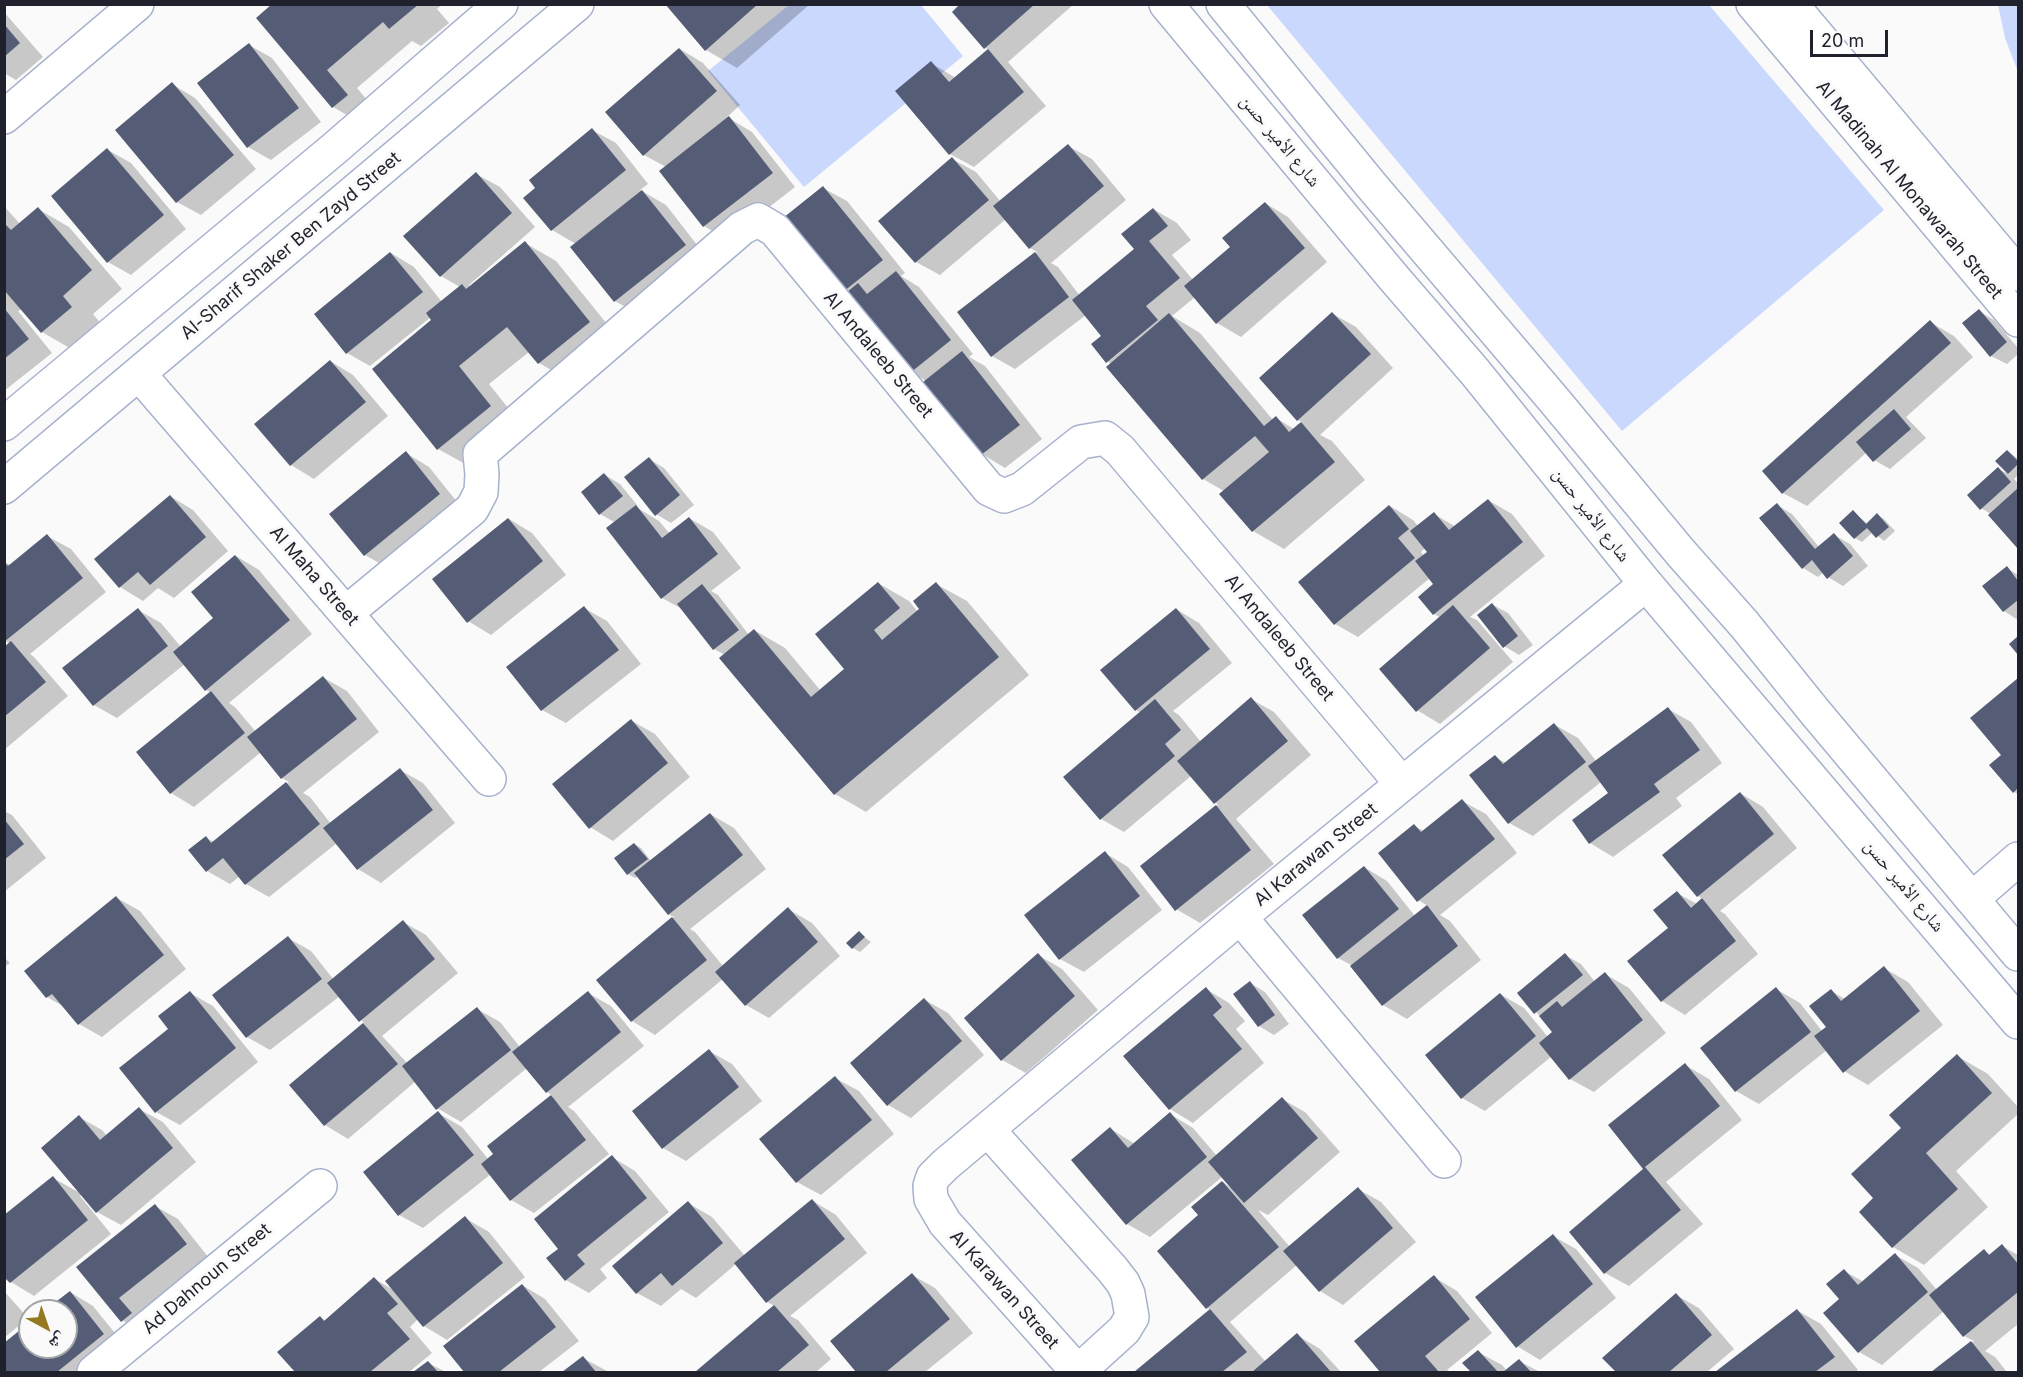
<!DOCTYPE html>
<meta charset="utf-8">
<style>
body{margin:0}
#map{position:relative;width:2023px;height:1377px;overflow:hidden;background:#fafafa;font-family:Inter,"Noto Naskh Arabic",sans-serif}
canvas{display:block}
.frame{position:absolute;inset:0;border:6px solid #1f222d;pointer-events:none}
.north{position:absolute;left:18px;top:1299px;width:60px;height:60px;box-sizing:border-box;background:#fafafa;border:2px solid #a2a4a8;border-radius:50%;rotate:140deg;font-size:16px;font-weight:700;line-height:24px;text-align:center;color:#1f222d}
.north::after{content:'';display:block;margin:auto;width:21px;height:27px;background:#967820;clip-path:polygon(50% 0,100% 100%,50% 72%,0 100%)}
.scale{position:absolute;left:1810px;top:30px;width:78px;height:27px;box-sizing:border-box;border:3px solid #1f222d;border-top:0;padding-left:8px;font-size:18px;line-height:21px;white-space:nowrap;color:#1f222d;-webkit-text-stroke:4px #fafafa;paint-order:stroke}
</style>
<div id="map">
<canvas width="2023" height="1377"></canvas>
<div class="frame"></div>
<div class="north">ش</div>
<div class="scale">20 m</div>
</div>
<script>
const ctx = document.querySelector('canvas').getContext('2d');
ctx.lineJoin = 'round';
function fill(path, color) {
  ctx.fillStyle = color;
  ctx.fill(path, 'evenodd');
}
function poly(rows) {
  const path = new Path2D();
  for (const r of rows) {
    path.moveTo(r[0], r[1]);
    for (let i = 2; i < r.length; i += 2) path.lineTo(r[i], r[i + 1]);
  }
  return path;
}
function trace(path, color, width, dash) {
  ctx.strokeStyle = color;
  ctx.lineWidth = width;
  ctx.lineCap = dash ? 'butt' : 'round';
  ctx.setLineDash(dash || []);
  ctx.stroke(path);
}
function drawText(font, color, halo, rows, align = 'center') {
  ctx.font = font + ' Inter,"Noto Naskh Arabic",sans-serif';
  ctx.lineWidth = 6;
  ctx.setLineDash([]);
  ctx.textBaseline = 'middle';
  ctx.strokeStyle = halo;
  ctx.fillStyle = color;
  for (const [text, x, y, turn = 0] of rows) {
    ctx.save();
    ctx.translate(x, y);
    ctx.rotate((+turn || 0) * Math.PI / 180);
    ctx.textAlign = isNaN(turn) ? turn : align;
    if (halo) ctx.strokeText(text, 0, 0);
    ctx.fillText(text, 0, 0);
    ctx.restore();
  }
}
const green = poly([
 [789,5,921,5,963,56,804,187,708,71],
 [1267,5,1709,5,1884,210,1622,431],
 [1998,5,2018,5,2018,72,2005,38]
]);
const shadow = poly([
 [275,4,443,4,437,9,449,23,421,46,412,41,357,88,378,113,364,125,333,107],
 [668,4,808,4,809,5,737,68,706,50],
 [962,4,1074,4,1008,62,1046,106,974,167,950,154,931,63,956,78,989,50,985,48],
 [4,12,43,57,16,80,4,73],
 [249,45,272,58,321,122,271,160,248,147],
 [680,49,703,63,740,105,727,117,752,132,795,187,727,240,704,226,666,167,644,155],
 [172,84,195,98,256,169,201,215,177,202,117,131],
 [592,130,616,143,648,184,640,190,666,205,708,259,638,314,615,301,576,244,552,230],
 [1068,146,1092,159,1126,200,1051,263,1058,267,1080,296,1136,249,1153,209,1177,223,1191,240,1172,255,1193,280,1232,247,1265,203,1288,217,1327,262,1241,337,1217,323,1195,297,1172,316,1200,333,1273,420,1276,418,1294,429,1302,422,1298,420,1333,314,1356,327,1393,368,1320,435,1332,441,1365,480,1284,549,1253,531,1224,491,1203,479,1108,367,1111,364,1107,361,1103,336,1086,315,1015,369,992,356,959,312,1037,252,1030,248,1006,219,940,275,916,262,952,159,976,172,1001,202],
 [108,150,131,163,186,229,131,275,108,262],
 [476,174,500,187,535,227,469,285,470,287,525,243,556,261,620,340,570,381,539,363,529,352,489,384,521,424,469,466,438,449,433,320,431,317,370,366,347,353,391,253,414,267,442,302,460,287,441,276],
 [823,188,847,201,905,273,901,276,919,287,973,354,969,357,985,366,1042,439,1005,468,982,454,926,381,911,372,842,298],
 [4,206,20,224,38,209,69,227,122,289,93,314,102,325,73,350,42,332,22,309,18,311,52,353,4,391],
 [1979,311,1994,320,2018,348,2018,354,2007,364,1991,356],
 [1930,322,1954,336,1973,357,1906,417,1926,438,1890,469,1874,460,1867,452,1807,506,1783,493],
 [330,361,353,375,388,416,314,479,291,465,256,424],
 [2008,451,2018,459,2018,475,2014,479,2018,483,2018,547,1991,514,1981,508,1998,469,2011,475,1997,461],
 [406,453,429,467,462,508,388,568,365,555],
 [649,459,664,468,694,505,671,523,656,514],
 [605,475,620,484,637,505,636,507,659,521,670,534,689,518,713,532,741,568,711,591,718,595,749,635,754,630,785,648,821,691,846,669,878,583,909,601,918,612,936,584,967,601,1029,675,866,812,835,794,725,655,714,649,684,610,662,598,616,523,600,514,583,492],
 [170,496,193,510,228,551,174,598,158,588,143,601,120,587,96,559],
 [1488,500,1512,514,1545,556,1470,617,1477,620,1513,662,1440,724,1417,710,1441,618,1434,614,1435,584,1430,578,1358,637,1335,624,1390,506,1413,520,1418,526,1434,514,1456,527],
 [1425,548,1429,552,1424,556,1421,552],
 [1777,505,1792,514,1819,547,1834,535,1850,544,1868,566,1843,586,1828,577,1824,572,1818,577,1803,568],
 [1853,512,1868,524,1877,515,1884,519,1895,531,1884,541,1873,532,1862,542,1855,538,1841,523],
 [509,519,532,533,566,575,491,635,468,621],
 [47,536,71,549,106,592,30,654,34,657,68,696,4,750,4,649,10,644,4,640,4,562,11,565],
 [236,556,259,570,312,634,229,703,235,707,256,732,324,678,347,691,379,732,303,793,310,797,331,824,400,770,423,783,455,823,381,883,358,869,337,843,269,897,246,884,240,876,230,884,207,871,206,838,214,842,289,782,282,778,260,753,194,807,171,793,212,693,206,690,185,664,117,718,94,705,138,610,161,623,181,647,215,618],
 [2007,568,2018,575,2018,620,2004,611],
 [1493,605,1508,613,1533,645,1519,655,1504,646],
 [584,608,607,621,641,664,566,723,542,710,508,667],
 [1176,609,1199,623,1232,663,1173,711,1179,715,1201,742,1251,699,1274,712,1311,755,1236,819,1274,864,1200,923,1176,909,1142,867,1218,805,1191,776,1124,832,1101,819,1141,713,1136,710],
 [2018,680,2018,794,2014,792,2003,755,1972,719],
 [1668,709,1691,722,1722,763,1676,798,1682,806,1613,857,1590,843,1610,794,1601,782,1533,836,1509,823,1495,757,1506,763,1555,725,1578,738,1597,762],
 [632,721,655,734,690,777,613,841,590,827],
 [1740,793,1763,807,1797,848,1720,911,1725,914,1758,954,1685,1015,1662,1001,1670,928,1677,893,1697,904,1703,899,1698,896],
 [1462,801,1486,814,1517,853,1440,915,1450,921,1481,960,1407,1019,1383,1005,1351,965,1338,958,1364,867,1387,881,1415,916,1428,906,1418,900,1414,826,1424,831],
 [4,811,12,815,46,858,4,892],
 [710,814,734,828,766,869,690,929,695,932,723,966,788,909,812,923,840,956,769,1018,746,1005,723,979,655,1035,632,1021,598,980,674,917,668,914,638,876,635,878,628,874,616,859,634,844,641,848,651,861],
 [1105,853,1128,867,1162,910,1084,972,1060,959],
 [117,898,140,911,186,969,102,1037,79,1024,66,1008,47,997,26,971],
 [403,922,426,935,458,973,382,1036,408,1064,477,1009,500,1022,520,1047,588,993,611,1006,644,1046,568,1107,574,1111,609,1154,534,1213,511,1200,491,1174,423,1228,399,1215,438,1113,462,1127,489,1160,495,1155,489,1146,553,1096,547,1092,527,1068,461,1122,437,1108,416,1081,348,1139,325,1125,291,1085,364,1023,340,996,270,1050,247,1037,288,938,311,951,334,980],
 [859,933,871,942,860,952,853,948],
 [1038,955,1062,969,1098,1010,1026,1073,1002,1060],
 [1565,955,1581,964,1595,982,1605,974,1629,988,1666,1033,1594,1092,1570,1079,1552,1056,1485,1111,1462,1098,1500,994,1524,1008,1548,1037,1554,1032,1519,993],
 [4,957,10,963,4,967],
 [1884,968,1908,982,1943,1025,1868,1085,1844,1071,1827,1050,1759,1104,1736,1091,1776,989,1800,1003,1822,1031,1828,1027,1831,991,1845,999],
 [1250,983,1265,992,1289,1024,1274,1035,1259,1026],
 [1206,989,1229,1003,1245,1021,1236,1029,1264,1063,1193,1123,1170,1109],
 [190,993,213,1006,258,1062,180,1125,156,1112,121,1068,170,1029],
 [925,1000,948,1013,984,1055,911,1118,888,1105],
 [709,1051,732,1064,762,1101,686,1161,663,1148],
 [1957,1056,1988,1074,2018,1107,2018,1114,1956,1171,1988,1207,1924,1265,1893,1247,1861,1212,1875,1198,1903,1128],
 [1685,1065,1709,1079,1742,1120,1666,1182,1703,1224,1629,1286,1605,1273,1571,1232,1646,1169,1643,1168],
 [835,1078,859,1091,894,1134,821,1195,797,1182],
 [1282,1099,1305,1112,1340,1152,1268,1215,1258,1210,1290,1247,1358,1189,1381,1202,1416,1242,1343,1305,1320,1291,1297,1265,1230,1322,1266,1362,1297,1335,1320,1349,1341,1372,1137,1372,1211,1310,1207,1308,1200,1216,1223,1182,1231,1188,1222,1177,1150,1237,1127,1224,1111,1129,1135,1144,1170,1114,1193,1128,1217,1156],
 [139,1109,163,1122,196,1162,121,1225,97,1212,82,1194,80,1196,111,1234,34,1296,11,1282,53,1178,82,1194,79,1117,102,1130,107,1136],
 [612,1157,635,1171,669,1212,600,1269,607,1278,589,1293,566,1280,560,1249],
 [813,1201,836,1215,867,1253,790,1316,798,1320,831,1359,816,1372,698,1372,775,1306,767,1302,736,1264,696,1298,681,1289,661,1306,637,1293,688,1203,712,1217,745,1256],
 [155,1206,178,1219,209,1258,145,1334,122,1320,79,1267],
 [465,1218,489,1232,525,1277,447,1340,424,1326,418,1319,410,1327,432,1353,409,1372,297,1372,279,1352,320,1317,326,1321,375,1279,395,1291],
 [1553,1236,1576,1249,1616,1298,1540,1360,1517,1346],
 [2002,1246,2018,1255,2018,1324,1985,1351,1995,1357,2007,1372,1934,1372,1974,1341,1964,1336,1944,1311,1882,1365,1859,1352,1842,1299,1844,1271,1864,1282,1895,1255,1918,1268,1937,1290,1984,1251,1991,1255],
 [912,1275,935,1288,973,1333,925,1372,858,1372,832,1341],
 [1434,1277,1457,1291,1492,1333,1447,1370,1450,1372,1382,1372,1357,1341],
 [522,1285,545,1299,579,1341,539,1372,466,1372,446,1347],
 [4,1291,28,1318,4,1338],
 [70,1292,93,1306,127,1348,97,1372,9,1372,4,1367,30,1324,30,1347,66,1347,66,1311,47,1311],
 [1676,1295,1699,1308,1734,1349,1707,1372,1618,1372,1605,1358],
 [1798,1311,1821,1324,1858,1370,1855,1372,1717,1372],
 [1478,1352,1502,1365,1507,1371,1519,1361,1540,1372,1473,1372,1465,1363],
 [583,1358,607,1371,608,1372,565,1372],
 [428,1363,446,1372,416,1372]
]);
const building = poly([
 [272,4,419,4,389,29,383,22,327,70,348,95,332,108,256,18],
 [665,4,758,4,705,51],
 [960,4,1035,4,984,49,952,12],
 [4,24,20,43,4,57],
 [249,43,299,108,247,148,197,83],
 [679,48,717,91,643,156,605,112],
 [988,49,1024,92,949,155,895,91,931,61,949,82],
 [172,82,234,155,176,203,115,130],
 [729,116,773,173,703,227,659,171],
 [592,128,626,170,551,231,523,198,535,188,529,180],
 [1068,144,1104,186,1029,249,993,206],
 [107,148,164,215,107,263,51,196],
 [952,157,989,200,915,263,878,221],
 [476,172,512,213,440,277,403,236],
 [823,186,883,260,838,296,778,222],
 [642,190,686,245,614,302,570,247],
 [1265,202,1305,248,1216,324,1184,286,1230,247,1222,238],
 [38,207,92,270,63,296,72,307,41,333,4,290,4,223,11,230],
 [1153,208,1168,226,1149,241,1180,278,1146,306,1158,320,1106,363,1091,344,1101,336,1072,300,1134,249,1121,234],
 [525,241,590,322,538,364,507,327,459,366,491,406,437,450,372,369,431,320,426,313,462,284,466,289],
 [390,252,423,292,346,354,314,314],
 [1035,252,1069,297,991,357,957,312],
 [896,271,951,340,910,373,840,298,858,283,867,294],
 [4,308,29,339,4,359],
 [1979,309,2007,342,1990,357,1962,323],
 [1332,312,1371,354,1297,421,1259,378],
 [1169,313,1264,426,1276,416,1289,432,1301,422,1335,462,1252,532,1219,494,1269,452,1255,436,1202,480,1106,367],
 [1930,320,1951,343,1782,494,1762,471],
 [962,351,1020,425,981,455,923,382],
 [330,360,366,402,290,466,254,424],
 [1894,409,1911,429,1873,462,1856,442],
 [2007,450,2018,461,2018,464,2008,474,1995,461],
 [406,451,440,494,364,556,329,514],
 [649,457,680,495,655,516,624,477],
 [1998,467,2011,482,1980,510,1967,495],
 [604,473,623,496,599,515,581,492],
 [2018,488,2018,549,1988,515],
 [170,495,206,537,150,585,138,572,119,588,94,559],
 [1488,499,1523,542,1433,615,1418,597,1433,584,1415,561,1427,552,1410,531,1434,512,1449,530],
 [1777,503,1815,549,1834,533,1853,556,1827,579,1812,560,1802,569,1759,518],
 [636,505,662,538,689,517,718,554,661,599,606,528],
 [1389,505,1409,529,1398,538,1415,558,1334,625,1298,582],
 [1853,510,1866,524,1877,513,1889,527,1876,538,1867,528,1854,539,1839,523],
 [508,518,543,561,467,623,432,579],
 [47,534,83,578,4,642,4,562,8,566],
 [235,555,290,620,205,691,173,652,213,618,191,592],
 [2007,566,2018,581,2018,600,2003,612,1982,586],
 [878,582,900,608,874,630,882,640,919,609,913,601,936,582,999,657,834,795,719,658,754,629,811,697,844,669,815,634],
 [702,584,739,630,713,650,677,604],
 [1492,603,1518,636,1503,648,1477,615],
 [1453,605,1490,648,1416,712,1379,669],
 [584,606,619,650,541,711,506,667],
 [138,608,168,646,93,706,62,668],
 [1176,608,1210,649,1135,711,1100,670],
 [2018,636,2018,655,2009,644],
 [11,641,46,682,4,717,4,647],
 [323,676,357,719,281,779,247,737],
 [2018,678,2018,788,2013,793,1989,765,2001,755,1970,718],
 [211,691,245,733,170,794,136,752],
 [1251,697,1288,741,1214,804,1177,761],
 [1155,699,1181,730,1165,744,1175,756,1100,820,1063,777],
 [1668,707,1700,750,1654,784,1660,792,1589,844,1572,820,1608,793,1588,766],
 [631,719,668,763,589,829,552,784],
 [1554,723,1586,762,1508,824,1469,775,1495,755,1503,764],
 [400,768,433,810,357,870,323,828],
 [286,782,320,824,245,885,223,858,206,872,188,850,206,836,211,843],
 [1740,792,1774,834,1697,897,1662,855],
 [1462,799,1495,839,1417,902,1378,853,1414,824,1421,832],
 [1216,805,1251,850,1175,911,1140,866],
 [710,813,743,855,668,915,634,873],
 [4,819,24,844,4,860],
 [634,843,648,859,627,875,614,858],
 [1105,851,1140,896,1059,960,1024,915],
 [1364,866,1399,909,1337,959,1302,915],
 [1677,891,1691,908,1702,898,1736,941,1661,1002,1627,961,1668,928,1653,910],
 [116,896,164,955,78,1025,52,994,46,998,24,971],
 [1427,905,1458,946,1382,1006,1350,966],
 [788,907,818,942,745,1006,715,972],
 [672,917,707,960,631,1022,596,980],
 [403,920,435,959,359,1022,327,983],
 [859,931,865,937,852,949,846,943],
 [288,936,322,979,246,1038,212,995],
 [1038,953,1075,996,1001,1061,964,1018],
 [1565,953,1583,975,1534,1014,1517,993],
 [1884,966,1920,1011,1843,1073,1814,1036,1826,1027,1809,1006,1831,989,1841,1001],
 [1605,972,1643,1020,1569,1080,1539,1043,1552,1032,1539,1016,1557,1001,1562,1007],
 [1250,981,1275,1015,1258,1027,1233,994],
 [1206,987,1222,1007,1213,1015,1242,1049,1169,1110,1123,1056],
 [1776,987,1811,1032,1735,1092,1700,1048],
 [190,991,236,1048,155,1113,119,1068,168,1029,158,1016],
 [588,991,621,1032,546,1093,512,1052],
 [1500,993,1536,1036,1461,1099,1425,1055],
 [924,998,962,1041,887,1106,850,1063],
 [477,1007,511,1050,436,1110,402,1066],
 [363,1023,398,1064,324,1126,289,1085],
 [709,1049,739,1087,662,1149,632,1111],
 [1957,1054,1992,1093,1926,1153,1958,1189,1892,1248,1859,1212,1873,1198,1851,1174,1901,1128,1889,1115],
 [1685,1063,1720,1106,1645,1167,1681,1210,1604,1274,1569,1232,1643,1169,1608,1125],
 [835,1076,872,1120,796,1183,759,1139],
 [551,1095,586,1140,510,1201,481,1164,493,1154,487,1146],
 [1282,1097,1318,1138,1244,1203,1208,1162],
 [139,1107,173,1148,96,1213,41,1148,79,1115,100,1140],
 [438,1111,474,1155,398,1216,363,1172],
 [1170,1112,1207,1157,1126,1225,1071,1160,1110,1127,1128,1148],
 [612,1155,647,1198,577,1255,585,1264,565,1281,546,1258,558,1249,534,1219],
 [53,1176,88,1220,10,1283,4,1277,4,1215],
 [1222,1181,1279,1247,1206,1309,1157,1251,1198,1215,1191,1207],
 [1358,1187,1393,1228,1319,1292,1283,1251],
 [812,1199,845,1239,766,1303,734,1263],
 [688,1201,723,1243,672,1286,661,1273,636,1294,612,1266],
 [155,1204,187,1244,119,1298,132,1313,121,1322,76,1267],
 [465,1216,503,1263,423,1327,385,1281],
 [1553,1234,1593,1284,1516,1348,1475,1297],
 [2002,1244,2018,1264,2018,1292,1963,1337,1929,1295,1984,1249,1989,1255],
 [1895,1253,1928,1292,1858,1353,1823,1313,1839,1299,1826,1284,1844,1269,1858,1285],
 [912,1273,950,1319,886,1372,856,1372,830,1341],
 [1434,1275,1470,1319,1425,1356,1439,1372,1380,1372,1354,1341],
 [374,1277,398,1304,387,1313,410,1339,370,1372,295,1372,277,1352,320,1316,324,1321],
 [522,1284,556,1327,499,1372,464,1372,443,1346],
 [70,1291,104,1334,57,1372,7,1372,4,1369,4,1343,30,1322,30,1347,66,1347,66,1311,44,1311],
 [1676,1293,1712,1335,1669,1372,1616,1372,1602,1358],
 [774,1305,809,1345,777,1372,695,1372],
 [1210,1309,1247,1352,1222,1372,1134,1372],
 [1797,1309,1835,1357,1815,1372,1715,1372],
 [1297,1333,1331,1372,1252,1372],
 [1971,1341,1996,1372,1931,1372],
 [1478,1350,1498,1372,1471,1372,1462,1363],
 [583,1356,596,1372,562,1372],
 [1519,1359,1531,1372,1503,1372],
 [428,1361,438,1372,413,1372]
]);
const minor = poly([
 [4,117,137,4],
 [139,374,489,779],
 [346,613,472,509,481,492,482,474,480,454,742,228,758,220,775,230,989,489,1004,496,1022,489,1081,442,1105,438,1120,450,1402,784],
 [1972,899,2018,859],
 [1240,917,1444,1161],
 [988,1130,1113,1270,1123,1283,1128,1294,1132,1317,1124,1330,1078,1372,945,1223,931,1199,930,1186,933,1177,945,1165,1240,917,1646,584],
 [94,1372,320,1186]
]);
const major = poly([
 [1166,4,1393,277,1475,372,1646,584,2018,1022],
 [1223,4,1371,185,1554,400,1681,553,1744,624,1815,712,2018,954],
 [1753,4,2018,320],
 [1791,4,2018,274],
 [4,424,335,148,501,4],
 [4,487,577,4]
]);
const streetNames = [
 ["شارع الأمير حسن",1280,141,50],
 ["Al Madinah Al Monawarah Street",1909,190,50],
 ["Al-Sharif Shaker Ben Zayd Street",291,246,-40],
 ["Al Andaleeb Street",878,355,50],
 ["شارع الأمير حسن",1591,515,52],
 ["Al Maha Street",314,576,49],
 ["Al Andaleeb Street",1279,638,50],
 ["Al Karawan Street",1316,855,-39],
 ["شارع الأمير حسن",1904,886,50],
 ["Ad Dahnoun Street",207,1279,-40],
 ["Al Karawan Street",1004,1290,48]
];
fill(green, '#cad8fe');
fill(shadow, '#0003');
fill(building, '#545d75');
trace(minor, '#a6b1cd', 36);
trace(major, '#a6b1cd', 36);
trace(minor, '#fff', 33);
trace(major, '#fff', 33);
drawText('18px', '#1f222d', '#fafafa', streetNames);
</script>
